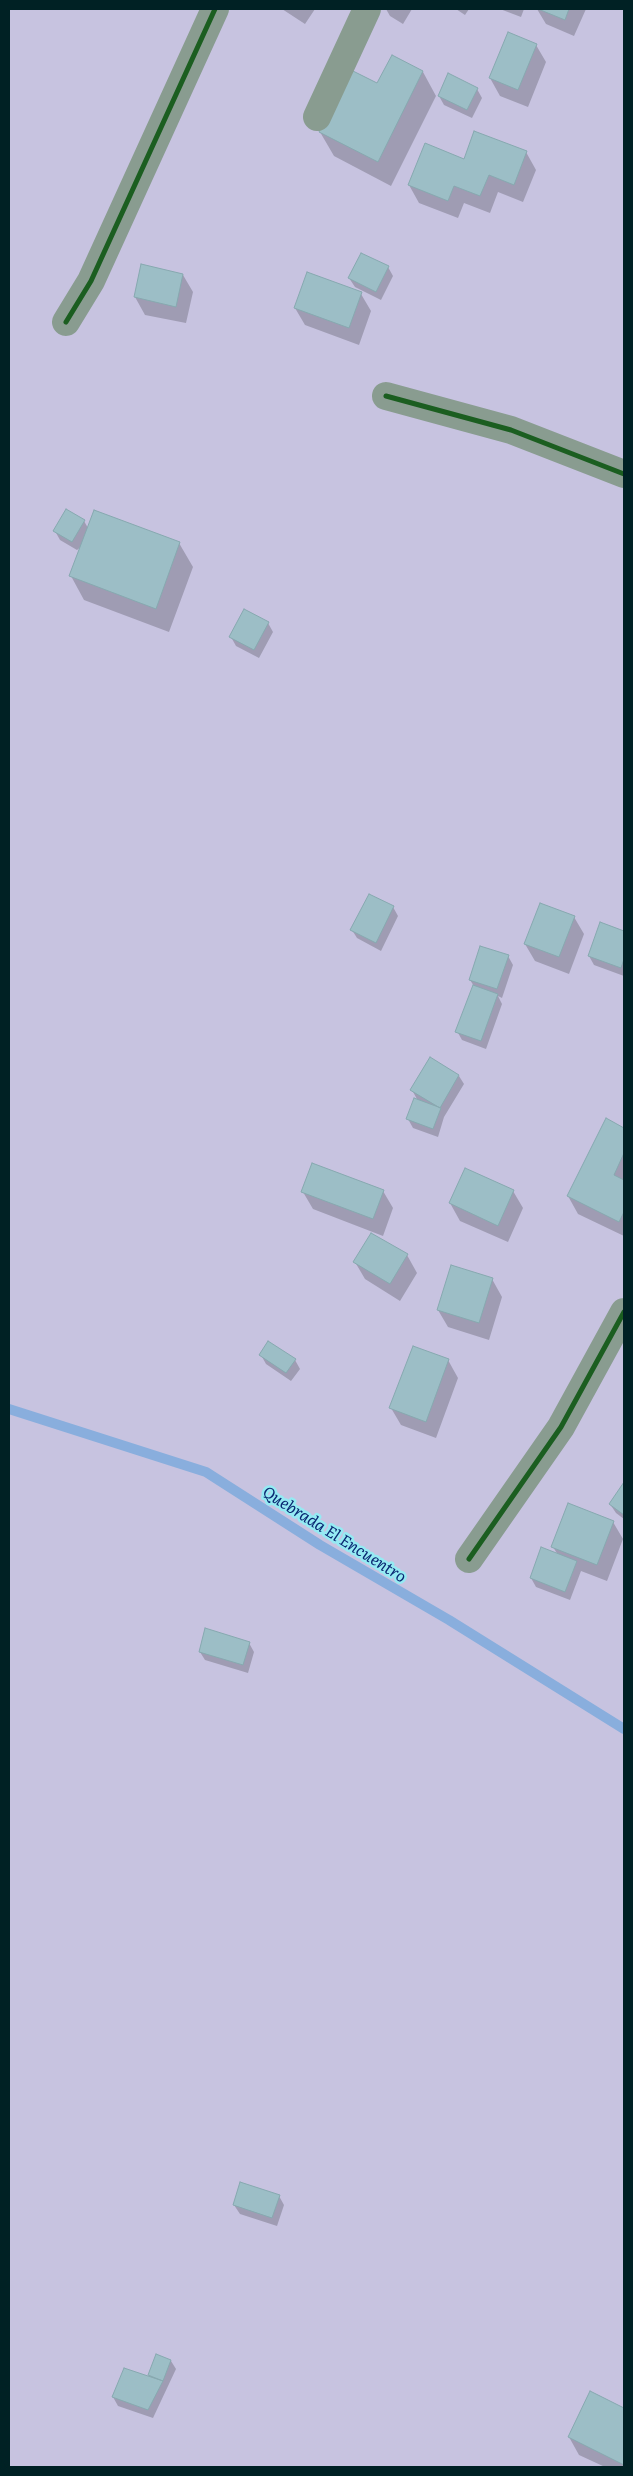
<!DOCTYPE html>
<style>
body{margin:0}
#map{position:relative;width:633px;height:2476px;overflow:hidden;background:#abd8dd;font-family:Literata,serif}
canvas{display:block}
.frame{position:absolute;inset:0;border:10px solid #002124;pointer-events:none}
</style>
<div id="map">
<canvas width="633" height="2476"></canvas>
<div class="frame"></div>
</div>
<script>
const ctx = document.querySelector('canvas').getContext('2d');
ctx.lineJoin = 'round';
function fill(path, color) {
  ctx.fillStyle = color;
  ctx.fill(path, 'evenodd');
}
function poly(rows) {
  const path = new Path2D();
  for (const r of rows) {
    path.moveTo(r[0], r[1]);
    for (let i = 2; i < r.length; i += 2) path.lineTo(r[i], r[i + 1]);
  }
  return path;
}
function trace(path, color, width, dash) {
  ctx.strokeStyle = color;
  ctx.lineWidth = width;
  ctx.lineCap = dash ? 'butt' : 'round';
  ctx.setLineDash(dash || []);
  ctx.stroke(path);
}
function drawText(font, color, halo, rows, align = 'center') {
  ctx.font = font + ' Literata,serif';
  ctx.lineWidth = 5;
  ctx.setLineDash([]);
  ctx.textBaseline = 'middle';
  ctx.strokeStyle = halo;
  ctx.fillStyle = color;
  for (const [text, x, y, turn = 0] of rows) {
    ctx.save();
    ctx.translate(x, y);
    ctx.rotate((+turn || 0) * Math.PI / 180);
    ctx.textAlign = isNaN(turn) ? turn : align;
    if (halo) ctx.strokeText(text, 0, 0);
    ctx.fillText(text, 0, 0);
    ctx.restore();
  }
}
const green = poly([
 [9,9,624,9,624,2467,9,2467]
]);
const shadow = poly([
 [282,9,315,9,305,24],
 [386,9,412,9,403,24,390,16],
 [456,9,469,9,465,15],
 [500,9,524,9,521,17],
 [537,9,586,9,574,36,546,24],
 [536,45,546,62,528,107,500,96,490,78],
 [392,57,423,72,436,96,391,186,334,156,320,132,378,85],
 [477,89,482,98,472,118,444,105,439,96],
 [526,152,536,170,523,202,498,192,490,213,464,203,458,218,419,203,409,185],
 [388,267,393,276,381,300,355,287,349,278],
 [183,275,193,292,186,323,145,315,135,297],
 [361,294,371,311,359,345,305,325,295,308],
 [67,511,84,521,88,528,179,543,193,567,169,632,84,600,71,576,82,546,77,550,60,540,55,531],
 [268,623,273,632,259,658,236,646,231,637],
 [393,907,398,916,381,951,357,938,352,930],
 [574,917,584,934,569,974,535,961,525,944],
 [601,923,624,932,624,976,594,965,589,956],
 [508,956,513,965,502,998,498,996,502,1004,486,1049,462,1040,457,1031,474,986,470,980],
 [459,1076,464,1084,444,1117,438,1137,413,1128,408,1119,418,1101,412,1090],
 [606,1120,624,1129,624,1236,578,1214,568,1196],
 [383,1191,393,1208,383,1236,313,1209,303,1192],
 [513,1191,523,1208,508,1242,460,1221,450,1203],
 [407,1255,417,1273,400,1301,365,1279,355,1262],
 [492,1279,502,1297,489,1340,448,1327,438,1310],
 [261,1355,295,1360,300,1369,291,1381,266,1364],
 [448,1360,458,1378,436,1438,401,1425,391,1408],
 [624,1484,624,1519,616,1513,610,1504],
 [613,1522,623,1539,607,1581,581,1571,570,1600,536,1587,531,1578,558,1555,553,1547],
 [249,1643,254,1652,248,1673,205,1660,200,1652],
 [279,2196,284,2205,277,2226,240,2214,234,2205],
 [171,2361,176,2369,153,2418,118,2406,113,2397,152,2379,149,2375],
 [590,2393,624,2409,624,2467,605,2467,579,2455,569,2437]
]);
const stream = poly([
 [9,1409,206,1472,320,1545,449,1620,624,1729]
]);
const building = poly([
 [538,9,569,9,565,20,538,9],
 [508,32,537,44,518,90,489,78,508,32],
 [392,55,423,71,378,162,319,132,351,70,377,83,392,55],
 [448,73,478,88,467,110,438,96,448,73],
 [474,131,527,151,514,185,489,175,480,196,454,186,448,201,408,185,425,143,464,159,474,131],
 [361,253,389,266,376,292,348,278,361,253],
 [141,264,183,274,176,307,134,297,141,264],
 [307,272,362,292,349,328,294,308,307,272],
 [66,509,85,520,72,542,53,531,66,509],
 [94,510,180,542,156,609,69,576,94,510],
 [244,609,269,622,254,650,229,637,244,609],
 [369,894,394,906,376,943,350,930,369,894],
 [540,903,575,916,559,957,524,944,540,903],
 [600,922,624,931,624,959,621,968,588,956,600,922],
 [480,946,509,955,497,989,469,980,480,946],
 [473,985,498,994,481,1041,455,1032,473,985],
 [430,1057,459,1075,440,1108,410,1090,430,1057],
 [414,1098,441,1108,433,1129,406,1119,414,1098],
 [606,1118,624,1128,624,1153,614,1175,624,1180,624,1212,619,1222,567,1196,606,1118],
 [312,1163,384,1190,373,1219,301,1192,312,1163],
 [465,1168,514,1190,498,1226,449,1203,465,1168],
 [371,1233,408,1254,390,1284,353,1262,371,1233],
 [451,1265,493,1278,479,1323,437,1310,451,1265],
 [268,1341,296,1359,286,1373,259,1355,268,1341],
 [413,1346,449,1359,426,1422,389,1408,413,1346],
 [624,1482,624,1515,609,1504,624,1482],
 [568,1503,614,1521,597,1565,551,1547,568,1503],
 [541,1547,577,1561,565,1592,530,1578,541,1547],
 [205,1628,250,1642,243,1665,199,1652,205,1628],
 [240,2182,280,2195,272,2218,233,2205,240,2182],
 [156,2354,171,2360,163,2381,148,2375,156,2354],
 [124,2368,163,2381,148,2410,112,2397,124,2368],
 [590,2391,624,2408,624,2465,568,2437,590,2391]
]);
const minor = poly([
 [317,117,367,9],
 [66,322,91,281,215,9],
 [386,396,511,430,624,474],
 [469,1559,561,1427,624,1312]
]);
const cycleway = poly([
 [66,322,91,281,215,9],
 [386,396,511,430,624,474],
 [469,1559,561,1427,624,1312]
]);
const waterNames = [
 ["Quebrada El Encuentro",334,1535,32]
];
fill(green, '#c7c3e0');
fill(shadow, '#0003');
trace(stream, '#89aedd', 10);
fill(building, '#9cbec6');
trace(building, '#87a9b0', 1);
trace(minor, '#899c90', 28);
trace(cycleway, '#1b5e20', 5);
drawText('italic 16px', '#0a2872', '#95eaf3', waterNames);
</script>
